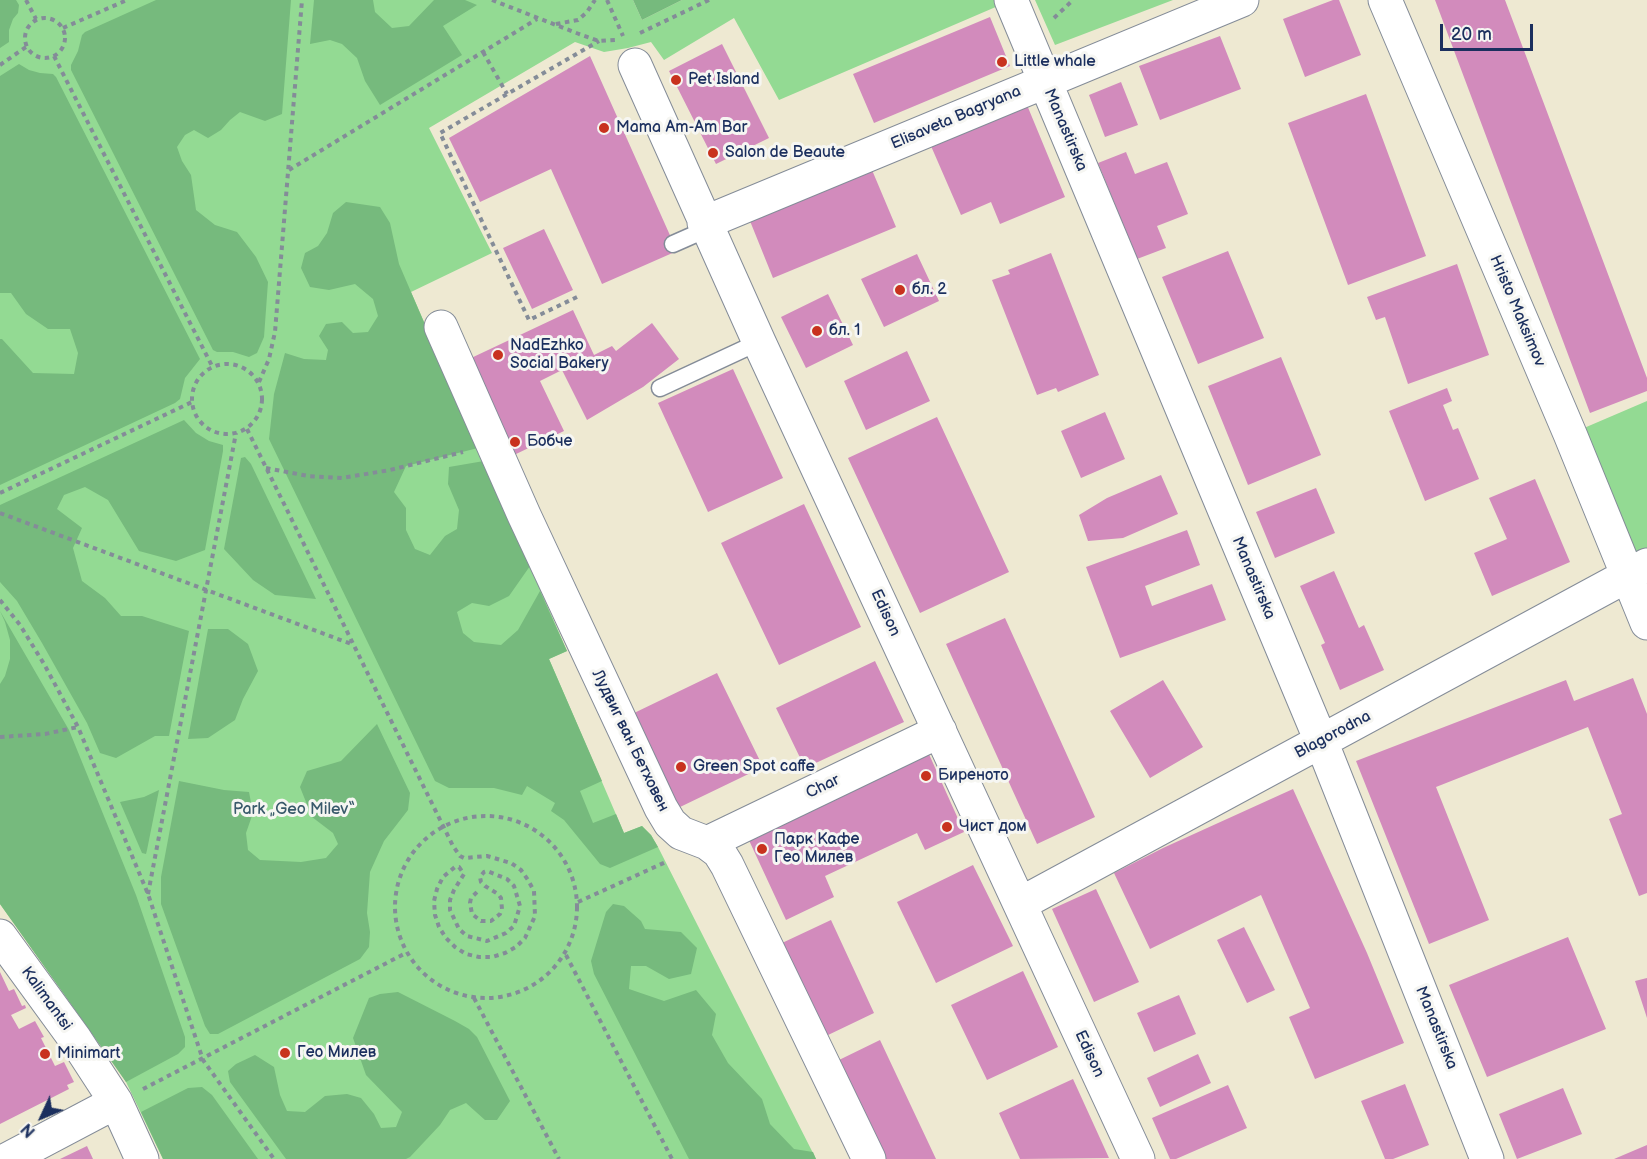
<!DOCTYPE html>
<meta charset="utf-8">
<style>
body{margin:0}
#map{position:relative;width:1647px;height:1159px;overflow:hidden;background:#eee9d2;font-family:"Balsamiq Sans",sans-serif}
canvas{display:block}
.north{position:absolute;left:12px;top:1087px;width:60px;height:60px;-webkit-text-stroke:4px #f6f6f2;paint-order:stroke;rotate:226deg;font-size:16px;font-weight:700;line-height:24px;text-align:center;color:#1b2f5e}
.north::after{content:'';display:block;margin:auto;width:21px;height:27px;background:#1b2f5e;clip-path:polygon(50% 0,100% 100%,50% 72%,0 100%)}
.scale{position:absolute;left:1440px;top:24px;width:93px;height:27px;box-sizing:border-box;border:3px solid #1b2f5e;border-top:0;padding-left:8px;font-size:18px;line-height:21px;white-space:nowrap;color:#1b2f5e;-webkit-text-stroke:4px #f6f6f2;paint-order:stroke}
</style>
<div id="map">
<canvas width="1647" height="1159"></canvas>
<div class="north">N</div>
<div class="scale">20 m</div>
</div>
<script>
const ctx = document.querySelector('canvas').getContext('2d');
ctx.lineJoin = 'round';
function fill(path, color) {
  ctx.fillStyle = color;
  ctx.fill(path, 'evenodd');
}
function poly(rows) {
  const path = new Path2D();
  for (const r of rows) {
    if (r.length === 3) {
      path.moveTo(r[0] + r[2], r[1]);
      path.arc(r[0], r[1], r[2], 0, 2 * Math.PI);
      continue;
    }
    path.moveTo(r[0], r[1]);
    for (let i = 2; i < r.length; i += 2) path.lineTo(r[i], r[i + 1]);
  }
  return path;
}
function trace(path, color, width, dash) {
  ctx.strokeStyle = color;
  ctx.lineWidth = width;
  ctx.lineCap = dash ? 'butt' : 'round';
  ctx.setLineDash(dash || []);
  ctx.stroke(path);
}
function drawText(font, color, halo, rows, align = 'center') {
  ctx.font = font + ' "Balsamiq Sans",sans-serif';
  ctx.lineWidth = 6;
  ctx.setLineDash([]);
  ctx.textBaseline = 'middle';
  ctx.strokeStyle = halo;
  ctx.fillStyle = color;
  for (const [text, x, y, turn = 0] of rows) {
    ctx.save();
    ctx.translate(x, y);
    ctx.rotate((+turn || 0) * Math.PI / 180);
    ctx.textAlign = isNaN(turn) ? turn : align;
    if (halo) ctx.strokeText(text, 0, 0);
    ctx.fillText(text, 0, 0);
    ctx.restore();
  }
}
const green = poly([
 [0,0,633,0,642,20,682,0,995,0,998,6,779,100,734,18,664,60,651,42,628,48,604,52,575,42,429,128,492,253,411,292,567,651,549,659,624,833,642,826,651,835,658,847,816,1159,163,1159,126,1082,114,1063,0,904],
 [1035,0,1173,0,1055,45],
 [1647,401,1647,565,1628,576,1570,434]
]);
const forest = poly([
 [0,0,16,0,19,5,18,13,13,19,9,30,9,42,0,48],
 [156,0,291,0,282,114,265,121,240,112,230,120,221,130,208,138,194,130,185,135,177,147,182,161,191,175,196,210,215,225,237,232,256,257,268,282,264,337,257,353,249,357,233,352,217,352,213,350,71,70,71,65,78,51,82,35,85,32],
 [314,0,373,0,375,12,392,28,409,26,434,0,465,0,477,5,443,26,462,55,380,105,365,81,357,58,342,44,330,40,310,44],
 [633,0,682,0,642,20],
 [19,64,29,70,40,73,53,74,56,77,200,359,185,378,180,399,175,403,0,485,0,339,2,339,33,373,74,374,78,353,70,329,48,329,26,314,11,293,0,293,0,76],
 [346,202,380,207,390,223,399,264,478,448,406,466,394,492,406,508,406,530,415,549,430,555,445,536,457,529,459,510,448,484,449,467,484,461,530,566,509,596,489,606,472,603,457,612,463,633,474,642,501,645,518,630,540,591,567,651,549,659,602,781,580,791,593,823,616,814,624,833,642,826,651,835,658,847,610,868,600,864,564,820,551,811,555,803,527,786,522,795,494,788,449,788,435,781,269,439,274,394,285,353,304,359,326,360,328,350,319,336,326,324,342,322,353,333,368,332,378,316,373,299,355,284,329,290,310,287,301,268,305,253,318,246,327,233,333,213],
 [184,420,196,433,209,441,223,445,223,451,205,550,176,561,139,551,108,500,85,487,64,495,57,509,82,528,73,548,82,581,105,598,121,616,142,616,189,631,169,736,155,736,116,758,100,753,87,723,42,643,17,601,0,582,0,505],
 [245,457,251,464,316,599,275,595,253,580,224,549,241,458],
 [0,611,69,730,136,895,185,1037,185,1047,178,1054,126,1082,0,904,0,684,5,676,10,659,10,640,5,622],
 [208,629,228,629,248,644,258,671,243,699,235,720,208,738,188,739],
 [377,724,410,793,408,810,384,841,370,872,367,913,370,932,369,947,360,959,218,1034,210,1034,205,1026,161,904,161,877,179,781,224,790,249,792,253,813,246,833,248,850,260,860,301,862,326,858,338,844,333,833,312,817,300,787,307,771,341,761],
 [159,790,147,850,146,854,142,853,120,802,144,797],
 [613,904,624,906,641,921,645,929,681,932,697,948,691,974,669,979,646,966,631,966,629,989,664,1001,696,990,716,1014,712,1035,728,1063,762,1099,770,1124,794,1149,813,1152,816,1159,689,1159,594,974,591,961,606,912],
 [398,992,455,1021,469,1029,477,1037,510,1101,497,1120,485,1120,466,1103,450,1110,440,1125,410,1157,406,1159,286,1159,230,1082,228,1071,236,1064,255,1055,274,1067,280,1095,287,1111,305,1112,325,1096,347,1094,361,1098,374,1114,381,1128,396,1127,402,1112,366,1075,353,1038,369,998,380,994],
 [202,1087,212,1095,258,1159,163,1159,141,1112,188,1088]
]);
const building = poly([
 [1333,0,1339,0,1361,55,1305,77,1283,19],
 [1435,0,1505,0,1647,378,1647,391,1590,413],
 [990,17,1010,66,874,123,853,74],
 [1220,36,1241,89,1160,120,1139,66],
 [722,44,769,138,716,164,669,71],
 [590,56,677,251,602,284,551,169,480,202,449,138],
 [1121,82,1138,125,1105,137,1089,95],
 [1366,94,1426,256,1348,285,1288,123],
 [1027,105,1065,197,1000,224,991,202,961,215,931,146],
 [1126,152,1135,174,1167,162,1188,214,1157,226,1166,248,1137,259,1098,163],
 [872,170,896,227,773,278,750,221],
 [544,229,573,290,532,309,503,248],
 [1228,251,1264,338,1198,364,1162,277],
 [1051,253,1099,375,1058,392,1056,388,1037,395,992,280,1010,274,1008,270],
 [917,254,939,301,884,327,861,279],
 [1457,264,1489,355,1408,384,1385,317,1376,320,1367,297],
 [828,294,853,345,806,368,781,317],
 [573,310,594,355,612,346,616,351,652,323,679,359,643,387,587,420,562,370,540,381,564,431,514,455,469,359],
 [907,351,930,401,866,430,844,381],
 [1281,357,1321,455,1248,485,1208,386],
 [733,369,783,478,708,512,658,403],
 [1447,388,1452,401,1443,405,1453,430,1458,428,1479,479,1425,501,1389,411],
 [1105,412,1125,459,1081,478,1061,431],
 [937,417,1009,572,920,613,848,458],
 [1161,475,1178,514,1123,538,1088,541,1079,515,1107,498],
 [1535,479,1570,562,1492,596,1474,553,1507,539,1489,498],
 [1316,488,1335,533,1275,558,1256,512],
 [804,504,861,627,779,665,721,543],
 [1187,530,1200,565,1145,586,1152,606,1212,584,1226,620,1120,658,1086,567],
 [1334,571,1359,628,1364,625,1384,670,1340,690,1321,645,1325,643,1300,586],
 [1005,618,1095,817,1037,844,946,644],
 [875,661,904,722,805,768,776,708],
 [717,673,763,767,678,808,632,714],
 [1633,678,1647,714,1647,893,1639,896,1609,819,1622,814,1588,727,1436,787,1489,920,1429,944,1356,761,1566,680,1574,701],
 [1163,680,1203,747,1150,778,1110,711],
 [928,752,964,832,925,850,917,833,825,876,834,897,786,920,747,836],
 [1293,789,1367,953,1404,1043,1315,1079,1289,1017,1310,1008,1261,895,1150,949,1114,873,1163,848],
 [973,865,1013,946,936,983,897,902],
 [1096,889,1139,982,1094,1002,1052,909],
 [831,920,874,1013,826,1036,782,943],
 [1244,927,1275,990,1247,1003,1217,940],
 [1568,937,1606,1029,1487,1077,1449,985],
 [1023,971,1058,1047,987,1080,951,1005],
 [0,972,9,991,14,989,22,1006,25,1005,26,1008,11,1015,19,1029,35,1021,44,1037,41,1038,55,1066,64,1062,74,1082,67,1085,69,1089,0,1124],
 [1647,978,1647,1018,1635,981],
 [1179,995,1196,1034,1154,1052,1137,1013],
 [880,1040,936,1159,886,1159,839,1060],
 [1198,1054,1211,1083,1160,1107,1147,1078],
 [1073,1079,1109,1158,1020,1159,999,1113],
 [1405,1084,1429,1145,1393,1159,1385,1159,1361,1101],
 [1228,1085,1247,1128,1176,1159,1170,1159,1152,1118],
 [1563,1088,1582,1134,1517,1159,1499,1114],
 [1647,1145,1647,1159,1614,1159],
 [87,1146,93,1159,60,1159]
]);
const path = poly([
 [26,0,36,19],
 [492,0,579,34,599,41,615,40],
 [607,0,623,36],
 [45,38,20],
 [1054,18,1073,0],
 [556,24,578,20,587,12,595,0],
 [63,28,127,0],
 [640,33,709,0],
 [483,52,507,94],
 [54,56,212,366],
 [0,65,26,47],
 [289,170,537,19],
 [577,297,529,320,440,133,599,41],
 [227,399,35],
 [259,382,269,359,275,332,302,0],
 [247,429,453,846,460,856,464,858,487,856,511,863,521,870,528,880,534,891,535,916,525,938,516,947,505,953,492,957,479,957,466,954,455,947,446,938,439,927,435,915,434,901,437,889,443,877,455,867,459,867,464,874,454,890,450,900,450,910,459,929,467,936,487,941,506,933,514,926,520,906,514,886,507,879,487,871,484,872,480,877,481,882,485,886,498,894,501,898,502,909,500,914,491,921,481,921,472,914,470,903,471,898,477,892],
 [266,468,308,476,342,478,390,470,463,452],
 [0,493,192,402],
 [0,513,354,645],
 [0,600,20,625,44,664,78,727,148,894,203,1060,274,1159],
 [0,737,45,734,78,727],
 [486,907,91],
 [148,894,236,433],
 [578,902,668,861],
 [566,955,672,1159],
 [474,998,559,1159],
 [143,1089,406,953]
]);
const lane = poly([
 [673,244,707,229],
 [660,388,759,342]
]);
const street = poly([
 [1011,0,1321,741,1487,1159],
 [1385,0,1570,434,1647,623],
 [635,65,759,342,1138,1159],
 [704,223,1242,0],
 [441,327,524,515,661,808,670,823,681,833,707,843,719,852,727,865,869,1159],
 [707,843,940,731],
 [1020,904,1647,565],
 [0,936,75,1039,116,1102,142,1159],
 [8,1159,116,1102]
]);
const markers = [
 [1002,62,6,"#c8321e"],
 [676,80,6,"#c8321e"],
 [604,128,6,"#c8321e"],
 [713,153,6,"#c8321e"],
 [900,290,6,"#c8321e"],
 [817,331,6,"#c8321e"],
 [498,355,6,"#c8321e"],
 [515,442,6,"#c8321e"],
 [681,767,6,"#c8321e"],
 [926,776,6,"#c8321e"],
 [947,827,6,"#c8321e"],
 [762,849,6,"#c8321e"],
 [285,1053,6,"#c8321e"],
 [45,1054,6,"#c8321e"]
];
const poiNames = [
 ["Little whale",1014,62],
 ["Pet Island",688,80],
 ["Mama Am-Am Bar",616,128],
 ["Salon de Beaute",725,153],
 ["бл. 2",912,290],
 ["бл. 1",829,331],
 ["NadEzhko",510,346],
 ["Social Bakery",510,364],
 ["Бобче",527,442],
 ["Green Spot caffe",693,767],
 ["Биреното",938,776],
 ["Чист дом",959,827],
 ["Парк Кафе",774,840],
 ["Гео Милев",774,858],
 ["Гео Милев",297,1053],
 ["Minimart",57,1054]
];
const streetNames = [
 ["Elisaveta Bagryana",956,118,-23],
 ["Manastirska",1065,130,67],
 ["Hristo Maksimov",1517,311,67],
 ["Manastirska",1253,578,67],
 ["Edison",885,613,65],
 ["Blagorodna",1333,735,-28],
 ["Лудвиг ван Бетховен",630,741,64],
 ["Char",823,787,-26],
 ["Kalimantsi",46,999,54],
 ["Manastirska",1436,1028,68],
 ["Edison",1089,1054,65]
];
const parkNames = [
 ["Park „Geo Milev“",294,810]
];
fill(green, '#93da93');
fill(forest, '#76ba7d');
fill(building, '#d28bbc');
trace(lane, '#848c98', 19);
trace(street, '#848c98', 35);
trace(path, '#848c98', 4, [4.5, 4.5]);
trace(lane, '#fff', 16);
trace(street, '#fff', 33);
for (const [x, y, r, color] of markers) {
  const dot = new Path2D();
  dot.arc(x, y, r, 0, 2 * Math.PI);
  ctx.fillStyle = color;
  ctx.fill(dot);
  trace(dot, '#f6f6f2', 2);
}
drawText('16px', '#1b2f5e', '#f6f6f2', poiNames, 'left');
drawText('16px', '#1b2f5e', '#f6f6f2', streetNames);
drawText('16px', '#395a6b', '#f6f6f2', parkNames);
</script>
